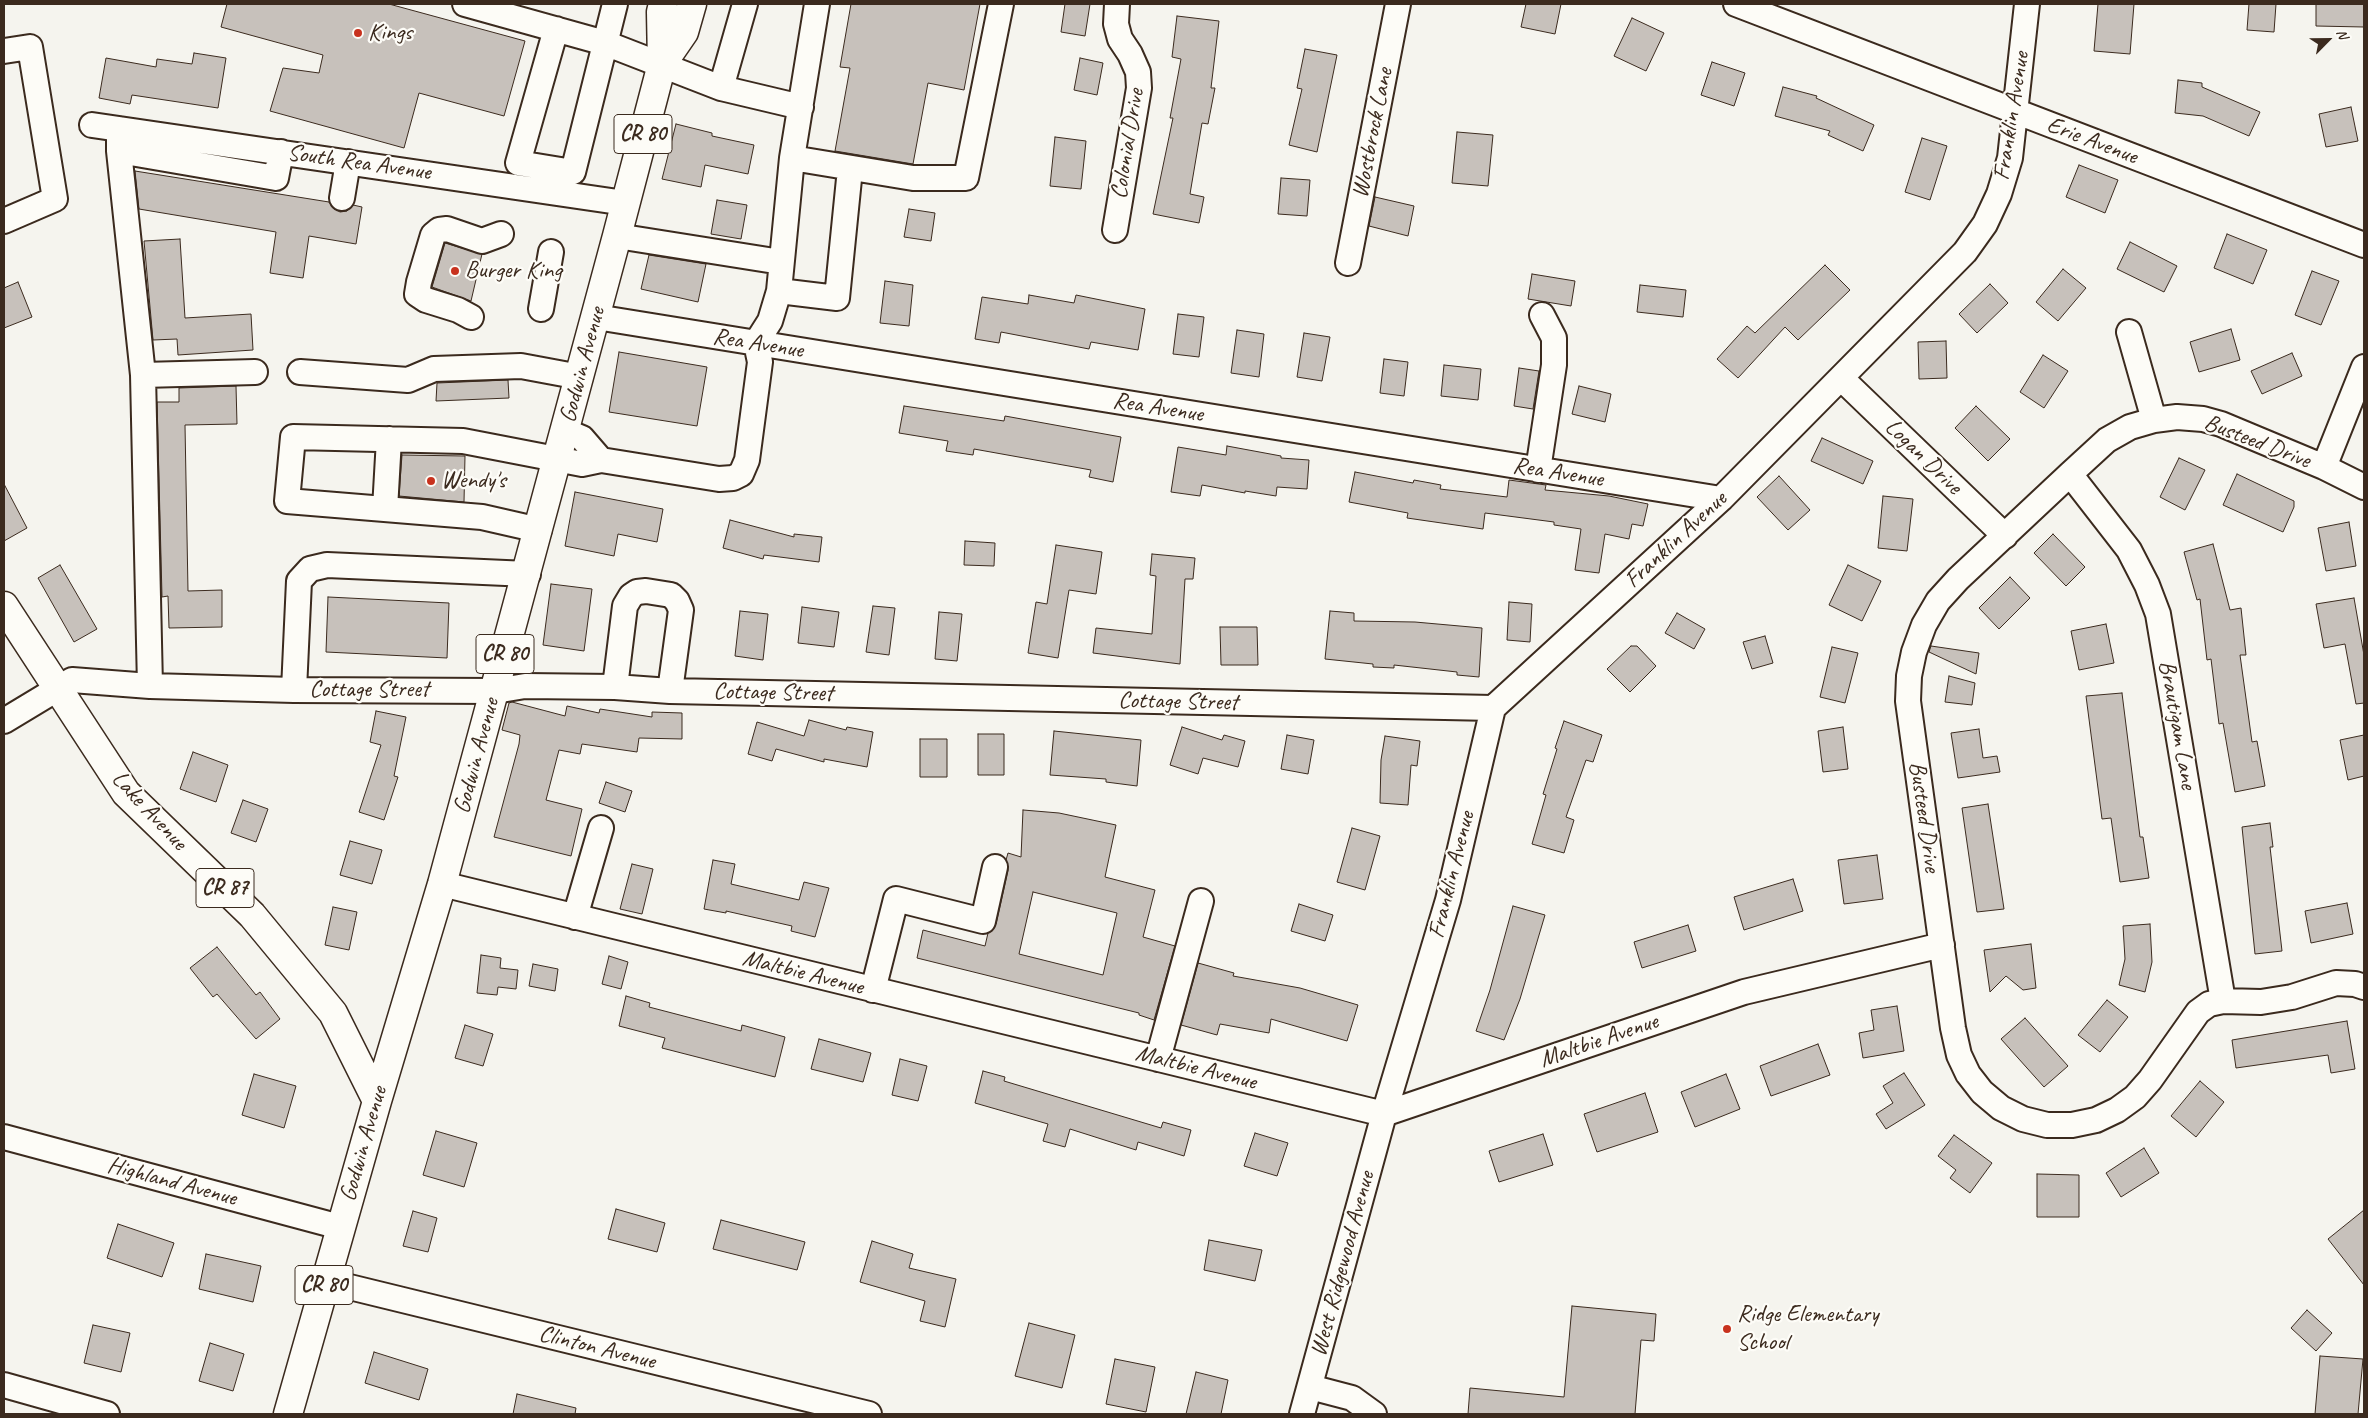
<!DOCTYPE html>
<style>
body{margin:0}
#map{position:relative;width:2368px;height:1418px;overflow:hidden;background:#f5f4ee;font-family:Caveat,sans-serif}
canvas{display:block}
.frame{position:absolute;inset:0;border:5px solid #3b2a1e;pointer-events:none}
.north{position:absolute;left:2303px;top:15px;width:50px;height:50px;-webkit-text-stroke:4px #fdfcf7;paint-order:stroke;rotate:67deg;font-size:14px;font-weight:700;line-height:20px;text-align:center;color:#3b2a1e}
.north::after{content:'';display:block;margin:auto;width:18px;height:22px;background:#3b2a1e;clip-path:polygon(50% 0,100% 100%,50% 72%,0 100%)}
</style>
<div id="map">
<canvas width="2368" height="1418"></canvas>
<div class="frame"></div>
<div class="north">N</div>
</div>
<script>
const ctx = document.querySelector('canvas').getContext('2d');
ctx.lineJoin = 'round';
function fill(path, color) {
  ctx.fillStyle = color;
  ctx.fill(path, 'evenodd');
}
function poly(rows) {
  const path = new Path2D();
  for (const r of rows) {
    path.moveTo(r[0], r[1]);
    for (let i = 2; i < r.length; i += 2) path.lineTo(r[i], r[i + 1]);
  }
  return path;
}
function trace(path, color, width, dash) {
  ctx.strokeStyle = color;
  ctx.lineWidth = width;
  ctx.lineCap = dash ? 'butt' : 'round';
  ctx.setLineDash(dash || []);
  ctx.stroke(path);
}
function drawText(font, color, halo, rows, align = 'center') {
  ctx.font = font + ' Caveat,sans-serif';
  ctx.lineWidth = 4.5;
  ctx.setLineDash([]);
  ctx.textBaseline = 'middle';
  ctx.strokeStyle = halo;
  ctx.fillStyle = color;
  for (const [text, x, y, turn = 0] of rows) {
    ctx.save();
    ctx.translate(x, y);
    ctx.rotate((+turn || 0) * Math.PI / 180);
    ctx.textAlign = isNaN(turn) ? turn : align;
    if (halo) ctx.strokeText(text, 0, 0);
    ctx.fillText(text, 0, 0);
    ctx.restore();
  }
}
const building = poly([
 [227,4,389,4,525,41,504,116,419,93,404,148,270,111,283,68,319,73,323,55,221,27,227,4],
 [851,4,980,4,964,90,928,83,913,164,835,151,850,68,840,67,851,4],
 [1065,4,1090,4,1085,36,1061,32,1065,4],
 [1526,4,1561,4,1555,34,1521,27,1526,4],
 [2098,4,2134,4,2130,54,2094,51,2098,4],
 [2249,4,2276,4,2274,32,2247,30,2249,4],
 [2316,4,2364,4,2364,27,2316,26,2316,4],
 [1177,16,1219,21,1211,88,1215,88,1208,124,1202,123,1190,194,1204,197,1199,223,1153,214,1173,118,1170,118,1181,59,1172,57,1177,16],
 [1632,18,1664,33,1646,71,1614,56,1632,18],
 [1305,49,1337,55,1317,152,1289,145,1302,89,1297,88,1305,49],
 [194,53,226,58,218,108,132,95,130,104,99,98,106,58,156,67,157,59,192,64,194,53],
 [1080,58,1103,63,1097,95,1074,90,1080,58],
 [1712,62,1745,73,1734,106,1701,95,1712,62],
 [2178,80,2202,83,2202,87,2260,112,2249,136,2203,116,2175,113,2178,80],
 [1783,87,1817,96,1816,98,1874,125,1863,151,1828,135,1830,131,1775,116,1783,87],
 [2351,107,2358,141,2326,147,2319,114,2351,107],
 [676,124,712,133,712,136,754,145,748,174,705,165,701,187,662,179,676,124],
 [1457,132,1493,135,1488,186,1452,183,1457,132],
 [1055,137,1086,141,1081,189,1050,186,1055,137],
 [1922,138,1947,146,1930,200,1905,192,1922,138],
 [2079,165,2118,180,2105,213,2066,197,2079,165],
 [135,171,329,202,333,208,340,212,347,211,353,205,362,207,356,244,309,236,303,278,270,273,276,232,139,209,135,171],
 [1281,178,1310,180,1307,216,1278,214,1281,178],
 [1375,197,1414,206,1408,236,1369,226,1375,197],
 [717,200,747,205,741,239,711,234,717,200],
 [909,209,935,213,931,241,904,237,909,209],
 [2227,234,2267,250,2253,284,2214,268,2227,234],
 [180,239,185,318,251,314,253,350,178,355,177,339,153,340,144,241,180,239],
 [2130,242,2177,266,2164,292,2117,269,2130,242],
 [445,243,482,254,471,301,432,287,445,243],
 [649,255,706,264,698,302,641,289,649,255],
 [1825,265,1850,290,1798,340,1785,327,1738,378,1717,359,1747,326,1755,333,1825,265],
 [2063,269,2086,288,2058,321,2036,302,2063,269],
 [2312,271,2339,281,2321,325,2295,315,2312,271],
 [1532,274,1575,281,1571,306,1528,299,1532,274],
 [885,281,913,285,909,326,880,323,885,281],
 [18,282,32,317,4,328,4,288,18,282],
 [1990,284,2008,303,1977,333,1959,314,1990,284],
 [1640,285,1686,290,1683,317,1637,312,1640,285],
 [1029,295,1074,303,1076,295,1145,309,1138,350,1091,342,1089,349,1001,332,999,343,975,339,982,297,1028,304,1029,295],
 [1178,314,1204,317,1199,357,1173,354,1178,314],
 [2231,329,2240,360,2199,372,2190,342,2231,329],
 [1237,330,1264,334,1259,377,1231,373,1237,330],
 [1304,333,1330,337,1322,381,1297,377,1304,333],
 [1946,341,1947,378,1919,379,1918,342,1946,341],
 [619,352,707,367,697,426,609,412,619,352],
 [2292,353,2302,376,2262,394,2251,371,2292,353],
 [2043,355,2068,371,2044,408,2020,392,2043,355],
 [1384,359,1408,362,1404,396,1380,393,1384,359],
 [1444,365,1481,369,1478,400,1441,396,1444,365],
 [1519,368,1539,371,1533,409,1514,406,1519,368],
 [508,380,509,398,436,401,437,383,508,380],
 [236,386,237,424,185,425,188,591,222,590,222,627,169,628,168,596,162,597,157,402,179,402,179,388,236,386],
 [1579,386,1611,394,1605,422,1572,414,1579,386],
 [904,406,1004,421,1005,416,1121,437,1113,482,1089,477,1091,470,974,449,973,455,946,451,948,441,899,433,904,406],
 [1976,406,2010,439,1988,461,1955,428,1976,406],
 [1822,438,1873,461,1863,484,1811,461,1822,438],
 [1227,446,1281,456,1281,458,1309,460,1307,489,1277,487,1276,496,1245,491,1245,493,1202,485,1200,496,1171,492,1178,447,1226,455,1227,446],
 [402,455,465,456,464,502,399,496,402,455],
 [2179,458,2205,470,2185,510,2160,497,2179,458],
 [1355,472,1413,483,1414,480,1441,485,1440,489,1507,497,1509,480,1546,485,1545,490,1609,496,1648,504,1643,526,1632,524,1629,539,1605,534,1599,573,1575,570,1581,529,1554,525,1554,522,1485,513,1483,529,1407,518,1408,513,1349,502,1355,472],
 [2237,474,2294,501,2294,507,2283,532,2223,505,2237,474],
 [1779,476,1810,510,1788,530,1757,497,1779,476],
 [4,484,27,528,4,541,4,484],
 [575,492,663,509,657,542,618,534,614,556,565,546,575,492],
 [1883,496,1913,499,1907,551,1878,548,1883,496],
 [730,520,794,537,794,534,822,537,819,562,764,555,763,559,723,548,730,520],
 [2349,522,2356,566,2326,571,2318,528,2349,522],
 [2053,534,2085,567,2066,586,2034,553,2053,534],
 [965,541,995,543,994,566,964,565,965,541],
 [2213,544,2230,610,2241,608,2246,655,2240,655,2252,742,2257,741,2265,786,2235,792,2223,723,2219,724,2211,659,2207,660,2200,599,2197,600,2184,552,2213,544],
 [1056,545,1102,552,1096,594,1069,590,1058,658,1028,653,1036,602,1047,604,1056,545],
 [1152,554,1195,558,1193,579,1185,579,1180,664,1093,653,1096,628,1152,634,1156,576,1150,575,1152,554],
 [60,565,97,629,74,642,38,578,60,565],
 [1848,565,1881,581,1862,621,1829,605,1848,565],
 [2010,577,2030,598,1999,629,1979,608,2010,577],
 [551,584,592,589,584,651,543,645,551,584],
 [328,597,449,603,447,658,326,652,328,597],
 [2354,598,2364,655,2364,703,2356,704,2345,644,2324,648,2316,604,2354,598],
 [1509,602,1532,604,1530,642,1507,640,1509,602],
 [873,606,895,608,889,655,866,652,873,606],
 [802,607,839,612,834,647,798,643,802,607],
 [740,611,768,614,763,660,735,656,740,611],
 [1330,611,1354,613,1354,621,1415,622,1482,628,1479,677,1457,675,1457,672,1394,665,1394,668,1373,667,1373,664,1325,659,1330,611],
 [939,612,962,614,957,661,935,659,939,612],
 [1677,613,1705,629,1694,649,1665,633,1677,613],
 [2106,624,2114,663,2079,670,2071,631,2106,624],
 [1220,627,1257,627,1258,665,1221,665,1220,627],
 [1765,636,1773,663,1752,669,1743,642,1765,636],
 [1631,646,1637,646,1656,666,1630,692,1607,669,1631,646],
 [1931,646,1979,653,1976,674,1929,652,1931,646],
 [1832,647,1858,653,1845,703,1820,697,1832,647],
 [1949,676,1975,683,1972,705,1945,702,1949,676],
 [2122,693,2140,837,2143,837,2149,878,2120,882,2111,818,2102,819,2086,696,2122,693],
 [512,702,565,716,567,706,599,713,600,709,652,717,652,712,682,713,682,739,639,738,637,752,582,744,580,754,559,750,546,800,582,809,571,856,494,837,519,744,520,735,502,730,509,703,512,702],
 [376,711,406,717,394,776,398,777,384,820,359,812,381,745,370,742,376,711],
 [809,720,846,730,847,727,873,732,867,767,824,759,824,762,776,749,772,761,748,754,757,722,804,736,809,720],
 [1564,721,1602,735,1593,762,1586,760,1566,817,1574,820,1564,853,1532,844,1546,795,1543,794,1557,749,1555,748,1564,721],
 [1182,727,1222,740,1224,735,1245,741,1238,767,1203,758,1198,774,1170,765,1182,727],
 [1843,727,1848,769,1823,772,1818,731,1843,727],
 [1979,729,1983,758,1997,756,2000,772,1958,778,1951,733,1979,729],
 [1054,731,1141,740,1137,786,1106,782,1106,779,1050,775,1054,731],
 [978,734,1004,734,1004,775,978,775,978,734],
 [1287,735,1314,740,1308,774,1281,769,1287,735],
 [2364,735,2364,776,2348,780,2340,740,2364,735],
 [1385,736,1420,741,1417,766,1411,765,1408,805,1380,803,1381,760,1385,736],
 [920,739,947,739,947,777,920,777,920,739],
 [193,752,228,765,216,802,180,789,193,752],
 [606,782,632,791,625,812,599,803,606,782],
 [243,800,268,809,256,842,231,833,243,800],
 [1988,804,2004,909,1977,912,1962,808,1988,804],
 [1023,810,1059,813,1116,825,1105,877,1155,890,1143,937,1175,946,1154,1020,1139,1015,1139,1013,917,958,923,930,985,946,988,933,996,924,1008,870,1006,860,1008,853,1021,857,1023,810],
 [1033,892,1117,913,1103,975,1019,954,1033,892],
 [2270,823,2273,847,2270,847,2282,951,2255,954,2242,827,2270,823],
 [1352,828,1380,836,1365,890,1337,882,1352,828],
 [350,841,382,850,372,884,340,875,350,841],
 [1877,855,1883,899,1844,904,1838,860,1877,855],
 [713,860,735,864,731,884,799,900,804,882,829,888,815,937,791,931,792,926,726,911,726,913,704,909,713,860],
 [632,864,653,869,642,914,620,909,632,864],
 [1793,879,1803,911,1744,930,1734,897,1793,879],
 [2347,903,2353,934,2311,943,2305,911,2347,903],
 [1299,904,1333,915,1325,941,1291,931,1299,904],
 [1513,906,1545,915,1520,999,1504,1040,1476,1031,1490,990,1513,906],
 [333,907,357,912,349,950,325,945,333,907],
 [2150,924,2152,962,2145,992,2119,985,2125,959,2123,926,2150,924],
 [1688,925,1696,951,1642,968,1634,942,1688,925],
 [2031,944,2036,988,2023,990,2006,976,1990,992,1984,950,2031,944],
 [217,947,256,995,260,992,280,1019,256,1039,217,994,213,997,190,968,217,947],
 [481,955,501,958,500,968,518,970,516,989,498,987,497,995,477,993,481,955],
 [609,956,628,962,621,989,602,984,609,956],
 [1198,963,1234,973,1233,976,1300,988,1358,1005,1347,1041,1271,1019,1269,1033,1220,1024,1217,1035,1181,1025,1198,963],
 [533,964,558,969,555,991,529,986,533,964],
 [626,996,650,1003,649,1007,741,1031,742,1025,785,1037,775,1077,662,1048,665,1038,619,1026,626,996],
 [2107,1000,2128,1017,2100,1052,2078,1035,2107,1000],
 [1897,1006,1904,1051,1863,1058,1859,1033,1874,1030,1871,1010,1897,1006],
 [2025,1018,2068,1066,2044,1087,2001,1039,2025,1018],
 [2347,1021,2355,1069,2331,1073,2328,1055,2236,1068,2232,1040,2347,1021],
 [465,1025,493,1034,483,1066,455,1058,465,1025],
 [819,1039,871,1053,863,1082,811,1069,819,1039],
 [1818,1044,1830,1075,1771,1096,1760,1066,1818,1044],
 [900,1059,927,1066,918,1101,892,1095,900,1059],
 [983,1071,1005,1077,1004,1081,1161,1128,1163,1122,1191,1130,1184,1156,1138,1142,1136,1150,1070,1129,1065,1147,1043,1141,1048,1124,975,1103,983,1071],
 [1904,1073,1925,1105,1886,1129,1876,1114,1893,1103,1883,1086,1904,1073],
 [254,1074,296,1086,284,1128,242,1115,254,1074],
 [1726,1074,1740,1109,1695,1127,1681,1092,1726,1074],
 [2200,1081,2224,1102,2196,1137,2171,1116,2200,1081],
 [1645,1093,1658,1132,1597,1152,1584,1114,1645,1093],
 [436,1131,477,1143,464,1187,423,1175,436,1131],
 [1255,1133,1288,1143,1277,1176,1244,1166,1255,1133],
 [1543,1134,1553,1165,1499,1182,1489,1151,1543,1134],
 [1954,1135,1992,1163,1970,1193,1950,1178,1956,1170,1938,1156,1954,1135],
 [2144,1148,2159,1173,2121,1197,2106,1173,2144,1148],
 [2037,1174,2079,1175,2079,1217,2037,1217,2037,1174],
 [616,1209,665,1223,657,1252,608,1239,616,1209],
 [2364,1210,2364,1285,2328,1239,2364,1210],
 [413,1211,437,1218,428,1252,403,1246,413,1211],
 [721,1220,805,1242,797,1270,713,1249,721,1220],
 [118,1224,174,1243,162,1277,107,1258,118,1224],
 [1209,1240,1262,1250,1255,1281,1204,1270,1209,1240],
 [872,1241,913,1254,909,1268,956,1279,945,1327,920,1321,925,1301,860,1282,872,1241],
 [206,1254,261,1266,253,1302,199,1289,206,1254],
 [1572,1306,1656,1314,1654,1341,1641,1340,1635,1414,1468,1414,1470,1388,1564,1397,1572,1306],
 [2307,1310,2332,1333,2316,1351,2291,1328,2307,1310],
 [1029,1323,1075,1335,1062,1388,1015,1376,1029,1323],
 [93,1325,130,1333,121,1372,84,1363,93,1325],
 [210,1343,244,1354,233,1391,199,1381,210,1343],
 [374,1352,428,1369,419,1400,365,1383,374,1352],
 [2320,1356,2363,1359,2358,1414,2315,1414,2320,1356],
 [1115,1359,1155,1367,1146,1412,1106,1404,1115,1359],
 [1196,1372,1228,1380,1221,1414,1186,1414,1196,1372],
 [517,1394,576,1408,575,1414,513,1414,517,1394]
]);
const minor = poly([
 [465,4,605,43,721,88,801,107],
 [817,4,792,158,913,178,966,178,1001,4],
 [1736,4,2364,245],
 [556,29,518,163,573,172,615,4],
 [4,51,30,47,55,199,4,221],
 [721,88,745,4],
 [92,125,625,203],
 [119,129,119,151,143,375,150,686],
 [119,151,276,178,281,152],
 [342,198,348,162],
 [1115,230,1139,88,1138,72,1130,54,1120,39,1116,24,1117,4],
 [617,236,781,262],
 [1348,263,1398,4],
 [779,291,837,298,850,169],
 [541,309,551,252],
 [471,317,458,310,426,300,417,294,419,282,433,235,439,230,447,229,482,241,501,234],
 [596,317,1721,499],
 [2129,332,2154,420],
 [300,372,408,380,434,369,521,366,580,377],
 [143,375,255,372],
 [1841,378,2005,536],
 [601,460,719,479,733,478,741,474,747,460,760,362,756,343,770,321,779,291,792,158],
 [2324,467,2364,367],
 [1538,470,1554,365,1554,338,1542,315],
 [2070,474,2129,550,2147,585,2158,614,2223,1001],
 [2364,487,2324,467,2221,424,2203,419,2177,417,2154,420,2130,427,2107,440,2070,474,1958,579,1938,601,1924,625,1914,652,1909,676,1908,701,1953,1028,1959,1055,1968,1074,1982,1092,2001,1108,2023,1119,2047,1125,2072,1125,2096,1120,2117,1110,2135,1097,2150,1080,2198,1012,2209,1004,2223,1001,2261,1002,2292,997,2336,983,2355,984,2364,987],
 [385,509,389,439],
 [539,530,482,517,287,501,293,437,463,441,582,464,601,460,582,438,565,431],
 [615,687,625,606,631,596,637,592,646,591,671,595,677,601,681,610,670,691],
 [294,690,299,581,310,569,327,565,528,574],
 [4,721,72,680,150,686,294,690,495,691,525,686,615,687,670,691,1493,708],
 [442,884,1384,1114,1744,992,1942,945],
 [575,917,601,828],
 [873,990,896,899,983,921,995,867],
 [1158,1059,1201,901],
 [4,1137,340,1227],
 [325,1281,869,1414],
 [4,1385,107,1414],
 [1310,1387,1352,1398,1374,1414],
 [1302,1414,1384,1114,1448,900,1493,708,1721,499,1965,252,1985,224,1999,194,2010,158,2027,4]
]);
const major = poly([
 [662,64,684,32,692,4],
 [4,606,126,793,252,915,333,1013,377,1101],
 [288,1414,377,1101,442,884,617,236,662,64,661,12,663,4]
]);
const markers = [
 [358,33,5,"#c8321e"],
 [455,271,5,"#c8321e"],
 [431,481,5,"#c8321e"],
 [1727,1329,5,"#c8321e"]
];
const shields = [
 [643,134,58],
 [505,654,58],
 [225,888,58],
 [324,1285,58]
];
const shieldNames = [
 ["CR 80",643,134],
 ["CR 80",505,654],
 ["CR 87",225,888],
 ["CR 80",324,1285]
];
const poiNames = [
 ["Kings",368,33],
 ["Burger King",465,271],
 ["Wendy's",441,481],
 ["Ridge Elementary",1737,1315],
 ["School",1737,1343]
];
const streetNames = [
 ["Franklin Avenue",2012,116,-81],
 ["Wostbrock Lane",1373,133,-79],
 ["Erie Avenue",2092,141,21],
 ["Colonial Drive",1128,144,-81],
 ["South Rea Avenue",359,163,8],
 ["Rea Avenue",758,344,9],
 ["Godwin Avenue",583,365,-75],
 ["Rea Avenue",1158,408,9],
 ["Busteed Drive",2257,442,21],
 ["Logan Drive",1923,457,44],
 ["Rea Avenue",1558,473,9],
 ["Franklin Avenue",1676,540,-43],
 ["Cottage Street",369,690],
 ["Cottage Street",773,693,1],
 ["Cottage Street",1178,702,1],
 ["Brautigam Lane",2177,725,80],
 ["Godwin Avenue",477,756,-75],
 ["Lake Avenue",149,811,47],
 ["Busteed Drive",1924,817,82],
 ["Franklin Avenue",1452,875,-76],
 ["Maltbie Avenue",803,973,14],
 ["Maltbie Avenue",1599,1041,-19],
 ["Maltbie Avenue",1196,1068,14],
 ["Godwin Avenue",364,1144,-74],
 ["Highland Avenue",172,1182,15],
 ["West Ridgewood Avenue",1343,1264,-75],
 ["Clinton Avenue",597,1348,14]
];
fill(building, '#c7c1bb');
trace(building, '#3b2a1e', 1);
trace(minor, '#3b2a1e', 28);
trace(major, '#3b2a1e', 31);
trace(minor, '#fdfcf7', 24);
trace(major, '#fdfcf7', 28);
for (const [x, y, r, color] of markers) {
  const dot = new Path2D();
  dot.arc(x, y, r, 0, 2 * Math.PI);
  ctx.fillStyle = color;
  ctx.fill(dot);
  trace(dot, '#fdfcf7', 2);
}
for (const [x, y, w] of shields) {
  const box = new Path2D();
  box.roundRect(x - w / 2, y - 19.5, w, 39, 4);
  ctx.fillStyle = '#fdfcf7';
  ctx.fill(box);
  trace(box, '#3b2a1e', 1);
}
drawText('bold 22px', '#3b2a1e', null, shieldNames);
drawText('24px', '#3b2a1e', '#fdfcf7', poiNames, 'left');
drawText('24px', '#3b2a1e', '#fdfcf7', streetNames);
</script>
